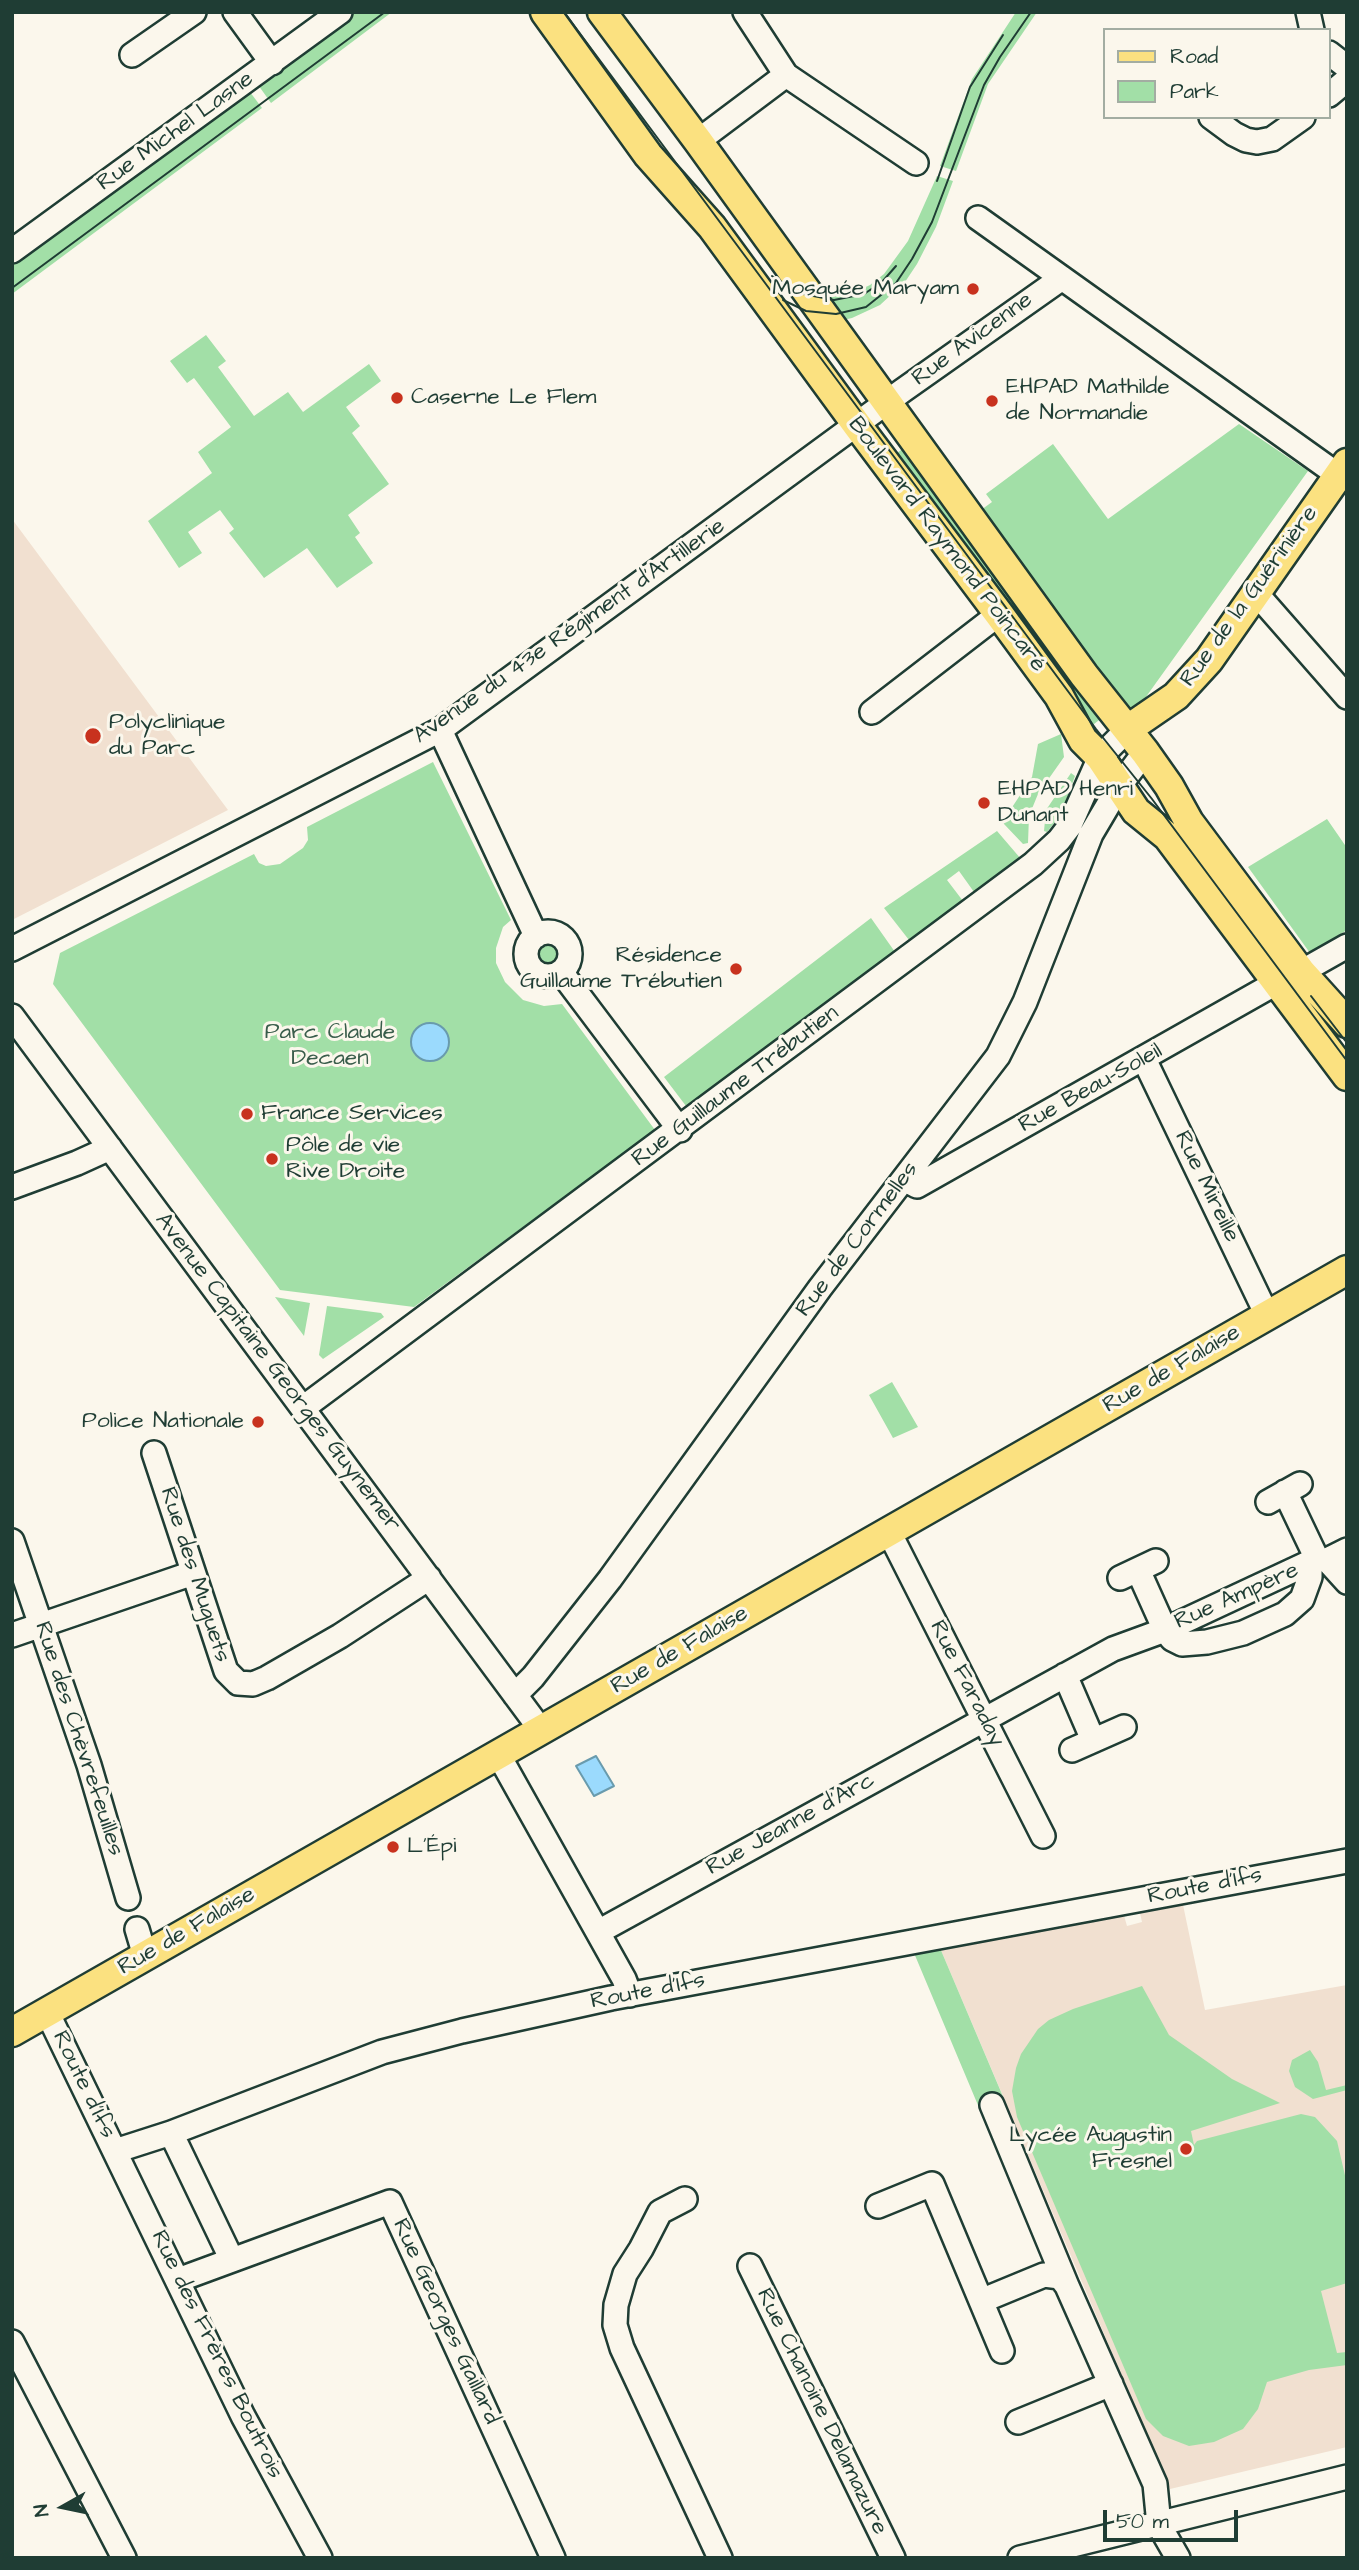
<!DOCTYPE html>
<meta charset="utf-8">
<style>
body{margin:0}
#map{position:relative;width:1359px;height:2570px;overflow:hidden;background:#fbf7ec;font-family:"Architects Daughter",sans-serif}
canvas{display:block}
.frame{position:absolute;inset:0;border:14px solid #1f3d34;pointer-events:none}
.legend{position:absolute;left:1103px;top:28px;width:228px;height:91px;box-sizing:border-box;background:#fbf7ec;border:2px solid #a3ada2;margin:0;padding:9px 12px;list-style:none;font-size:21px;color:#1f3d34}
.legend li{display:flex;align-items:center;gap:14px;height:35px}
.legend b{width:35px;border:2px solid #a3ada2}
.north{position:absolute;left:28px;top:2472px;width:70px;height:70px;-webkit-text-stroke:5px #fbf7ec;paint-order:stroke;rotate:261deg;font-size:19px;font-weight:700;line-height:28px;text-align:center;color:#1f3d34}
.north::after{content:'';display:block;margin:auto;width:24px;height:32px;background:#1f3d34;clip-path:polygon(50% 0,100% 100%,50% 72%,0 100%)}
.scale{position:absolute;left:1103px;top:2510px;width:135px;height:32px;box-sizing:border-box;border:4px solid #1f3d34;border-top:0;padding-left:9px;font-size:21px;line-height:24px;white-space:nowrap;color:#1f3d34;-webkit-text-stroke:5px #fbf7ec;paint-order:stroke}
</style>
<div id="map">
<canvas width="1359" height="2570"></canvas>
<div class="frame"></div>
<ul class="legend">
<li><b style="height:9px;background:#fbe180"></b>Road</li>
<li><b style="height:19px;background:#a2dfa7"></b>Park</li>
</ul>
<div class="north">N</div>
<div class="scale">50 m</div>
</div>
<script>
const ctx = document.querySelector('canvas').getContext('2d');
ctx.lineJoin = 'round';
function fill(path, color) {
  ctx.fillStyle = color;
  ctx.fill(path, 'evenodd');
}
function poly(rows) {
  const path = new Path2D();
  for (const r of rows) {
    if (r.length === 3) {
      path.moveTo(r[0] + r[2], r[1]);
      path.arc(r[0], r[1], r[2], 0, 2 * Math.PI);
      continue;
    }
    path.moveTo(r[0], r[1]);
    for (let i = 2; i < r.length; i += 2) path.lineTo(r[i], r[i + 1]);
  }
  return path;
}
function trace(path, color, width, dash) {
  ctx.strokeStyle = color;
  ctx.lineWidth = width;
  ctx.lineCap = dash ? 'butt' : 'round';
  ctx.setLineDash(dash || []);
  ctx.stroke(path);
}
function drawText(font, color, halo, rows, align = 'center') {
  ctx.font = font + ' "Architects Daughter",sans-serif';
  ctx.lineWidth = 6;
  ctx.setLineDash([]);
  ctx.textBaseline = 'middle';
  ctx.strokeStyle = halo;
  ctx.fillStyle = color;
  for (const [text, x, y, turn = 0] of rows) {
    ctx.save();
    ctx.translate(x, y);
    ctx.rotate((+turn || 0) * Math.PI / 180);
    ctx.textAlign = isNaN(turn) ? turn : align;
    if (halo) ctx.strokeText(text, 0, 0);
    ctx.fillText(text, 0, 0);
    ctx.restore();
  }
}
const built = poly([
 [12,519,228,810,12,920],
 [1182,1900,1205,2010,1347,1985,1347,2447,1170,2489,940,1948,1123,1912,1127,1926,1142,1922,1139,1909]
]);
const green = poly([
 [349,12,392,12,271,103,256,82],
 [1016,12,1037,12,988,84,956,171,940,166,972,79],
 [247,88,262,108,12,294,12,263],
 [937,176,953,181,936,227,917,264,905,282,880,305,852,318,843,320,830,297,853,293,870,285,884,274,908,241],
 [206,335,226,361,218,367,254,416,288,392,303,412,369,364,381,381,346,407,360,426,352,433,389,484,348,515,360,533,355,537,373,563,337,588,307,548,264,578,229,533,234,529,220,510,188,532,202,553,179,568,148,521,212,473,198,452,231,427,194,378,187,383,170,361],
 [1239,424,1308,471,1138,708,1127,708,981,510,992,502,986,494,1053,444,1108,519],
 [908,445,1107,714,1085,731,886,461],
 [1061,734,1064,757,1038,794,1029,816,1028,843,1023,844,1004,824,1003,821,1032,777,1038,744],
 [433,762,511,920,503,927,496,948,496,963,505,982,523,1000,544,1006,562,1004,655,1130,414,1307,280,1290,53,984,60,953,254,854,259,863,266,866,280,864,303,848,308,840,307,827],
 [1071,773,1075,776,1064,806,1055,822,1047,832,1044,831,1046,810],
 [1327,819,1347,848,1347,930,1310,953,1248,867],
 [997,831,1021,859,974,892,959,871,947,880,963,901,909,940,884,908],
 [871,918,895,952,686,1106,664,1077],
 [547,954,13],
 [275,1297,310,1303,304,1336],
 [327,1306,381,1313,384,1317,323,1359,319,1355],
 [892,1382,918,1427,893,1438,869,1395],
 [940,1948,1004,2099,980,2110,914,1953],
 [1142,1986,1169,2035,1232,2079,1280,2103,1191,2131,1194,2145,1197,2141,1301,2114,1315,2117,1337,2141,1347,2184,1347,2283,1321,2291,1337,2353,1347,2352,1347,2365,1309,2370,1267,2382,1258,2409,1243,2429,1214,2442,1189,2446,1163,2436,1146,2419,1017,2117,1012,2091,1016,2068,1021,2054,1038,2029,1049,2020,1073,2009],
 [1310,2050,1318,2062,1326,2090,1347,2085,1347,2090,1313,2099,1295,2087,1289,2071,1292,2060]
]);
const water = poly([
 [430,1042,19],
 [596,1756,614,1786,594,1796,576,1766,596,1756]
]);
const minor = poly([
 [235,12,272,63],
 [745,12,786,75,916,163],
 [1308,12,1312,30],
 [1329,53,1347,67],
 [132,55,194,12],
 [1329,95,1347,80],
 [1211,117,1234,134,1246,140,1257,142,1272,139,1303,117],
 [698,141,786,75],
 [978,218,1338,475],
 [12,251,340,12],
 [1255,592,1347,697],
 [872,712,999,614],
 [440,730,536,936],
 [548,954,22],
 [12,949,440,730,902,391,1062,278],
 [561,972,680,1130],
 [1301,972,1347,946],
 [12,1016,541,1730],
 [1144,1059,1267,1315],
 [904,1179,917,1186,1276,983],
 [12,1187,77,1163,110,1148],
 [303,1408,1033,864,1059,840,1069,827,1100,757,1128,729],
 [154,1453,226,1671,238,1683,253,1684,267,1678,340,1636,429,1578],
 [1285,1492,1317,1559],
 [1268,1502,1300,1484],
 [889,1532,1043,1836],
 [12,1541,89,1765,128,1898],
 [1327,1560,1347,1582],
 [1138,1570,1165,1630,1172,1639,1182,1644,1207,1642,1243,1633,1285,1614,1302,1599,1310,1577,1310,1564],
 [1120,1578,1156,1561],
 [12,1635,193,1573],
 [1065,1675,1093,1740],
 [515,1695,533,1677,610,1579,820,1288,998,1056,1025,1002,1091,834,1120,785,1145,752],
 [1072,1750,1124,1727],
 [498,1754,624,1979,630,1995],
 [137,1929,145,1956],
 [598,1932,1113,1649,1165,1630,1317,1559,1327,1560,1347,1550],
 [47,2012,243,2416,320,2558],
 [992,2105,1067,2286],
 [171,2133,232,2260],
 [115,2151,171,2133,382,2052,462,2031,611,1998,1347,1861],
 [685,2199,660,2212,641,2249,625,2274,616,2305,615,2325,622,2348,720,2558],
 [878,2206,932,2184,1002,2351],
 [750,2266,893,2558],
 [178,2280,390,2202,553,2558],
 [981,2301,1044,2275,1060,2277,1067,2286,1155,2484,1159,2525,1178,2558],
 [12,2342,124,2558],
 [1018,2422,1111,2384],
 [1020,2558,1347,2477]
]);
const major = poly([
 [545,12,648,155,712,227,857,425,999,614,1059,696,1083,740,1100,757,1136,811,1168,837,1347,1076],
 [602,12,698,141,1084,675,1145,752,1169,786,1189,822,1301,972,1347,1023],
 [1128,729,1176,696,1209,660,1347,463],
 [12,2032,1347,1270]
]);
const tram = poly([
 [564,12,1096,729,1152,799,1347,1061],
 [937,181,970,87,1003,35],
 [772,276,798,293,834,300,864,294,882,282,896,266],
 [12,288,385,12],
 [783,300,806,311,836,314,866,307,896,283,912,259,932,222,984,85,1000,57,1031,12],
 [1311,996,1347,1043]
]);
const markers = [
 [973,289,7,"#c8321e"],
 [397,398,7,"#c8321e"],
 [992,401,7,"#c8321e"],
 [93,736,9,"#c8321e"],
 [984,803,7,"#c8321e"],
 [736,969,7,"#c8321e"],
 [247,1114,7,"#c8321e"],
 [272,1159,7,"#c8321e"],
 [258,1422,7,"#c8321e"],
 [393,1847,7,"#c8321e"],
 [1186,2149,7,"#c8321e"]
];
const streetNames = [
 ["Rue Michel Lasne",176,132,-36],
 ["Rue Avicenne",973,340,-36],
 ["Boulevard Raymond Poincaré",946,545,53],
 ["Rue de la Guérinière",1250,597,-54],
 ["Avenue du 43e Régiment d'Artillerie",570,632,-35],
 ["Rue Guillaume Trébutien",736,1087,-37],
 ["Rue Beau-Soleil",1091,1089,-29],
 ["Rue Mireille",1206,1187,64],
 ["Rue de Cormelles",858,1240,-53],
 ["Rue de Falaise",1172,1370,-30],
 ["Avenue Capitaine Georges Guynemer",277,1373,53],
 ["Rue des Muguets",194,1575,72],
 ["Rue Ampère",1237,1597,-24],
 ["Rue de Falaise",680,1651,-30],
 ["Rue Faraday",966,1684,63],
 ["Rue des Chèvrefeuilles",78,1739,72],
 ["Rue Jeanne d'Arc",791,1825,-29],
 ["Route d'Ifs",1205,1887,-11],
 ["Rue de Falaise",187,1932,-30],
 ["Route d'Ifs",648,1992,-11],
 ["Route d'Ifs",83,2085,64],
 ["Rue Georges Gaillard",445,2322,65],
 ["Rue des Frères Boutrois",216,2355,64],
 ["Rue Chanoine Delamazure",821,2412,64]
];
const poiNames = [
 ["Mosquée Maryam",959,289,"right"],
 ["EHPAD Mathilde",1006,388],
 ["de Normandie",1006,414],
 ["Caserne Le Flem",411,398],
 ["Polyclinique",109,723],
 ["du Parc",109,749],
 ["EHPAD Henri",998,790],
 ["Dunant",998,816],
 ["Résidence",722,956,"right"],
 ["Guillaume Trébutien",722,982,"right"],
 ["France Services",261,1114],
 ["Pôle de vie",286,1146],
 ["Rive Droite",286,1172],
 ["Police Nationale",244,1422,"right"],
 ["L'Épi",407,1847],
 ["Lycée Augustin",1172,2136,"right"],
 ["Fresnel",1172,2162,"right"]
];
const parkNames = [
 ["Parc Claude",330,1033],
 ["Decaen",330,1059]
];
fill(built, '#f1e0d0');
fill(green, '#a2dfa7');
fill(water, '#9bdafd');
trace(water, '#699bad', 2);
trace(minor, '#1f3d34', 28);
trace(major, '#1f3d34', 33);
trace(minor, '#fbf7ec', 23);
trace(major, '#fbe180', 28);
trace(tram, '#1f3d34', 2);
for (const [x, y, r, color] of markers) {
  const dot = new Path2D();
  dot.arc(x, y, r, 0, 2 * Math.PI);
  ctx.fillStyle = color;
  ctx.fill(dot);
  trace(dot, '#fbf7ec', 2.5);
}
drawText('23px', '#1f3d34', '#fbf7ec', streetNames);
drawText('23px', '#1f3d34', '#fbf7ec', poiNames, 'left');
drawText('23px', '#395d4b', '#fbf7ec', parkNames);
</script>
